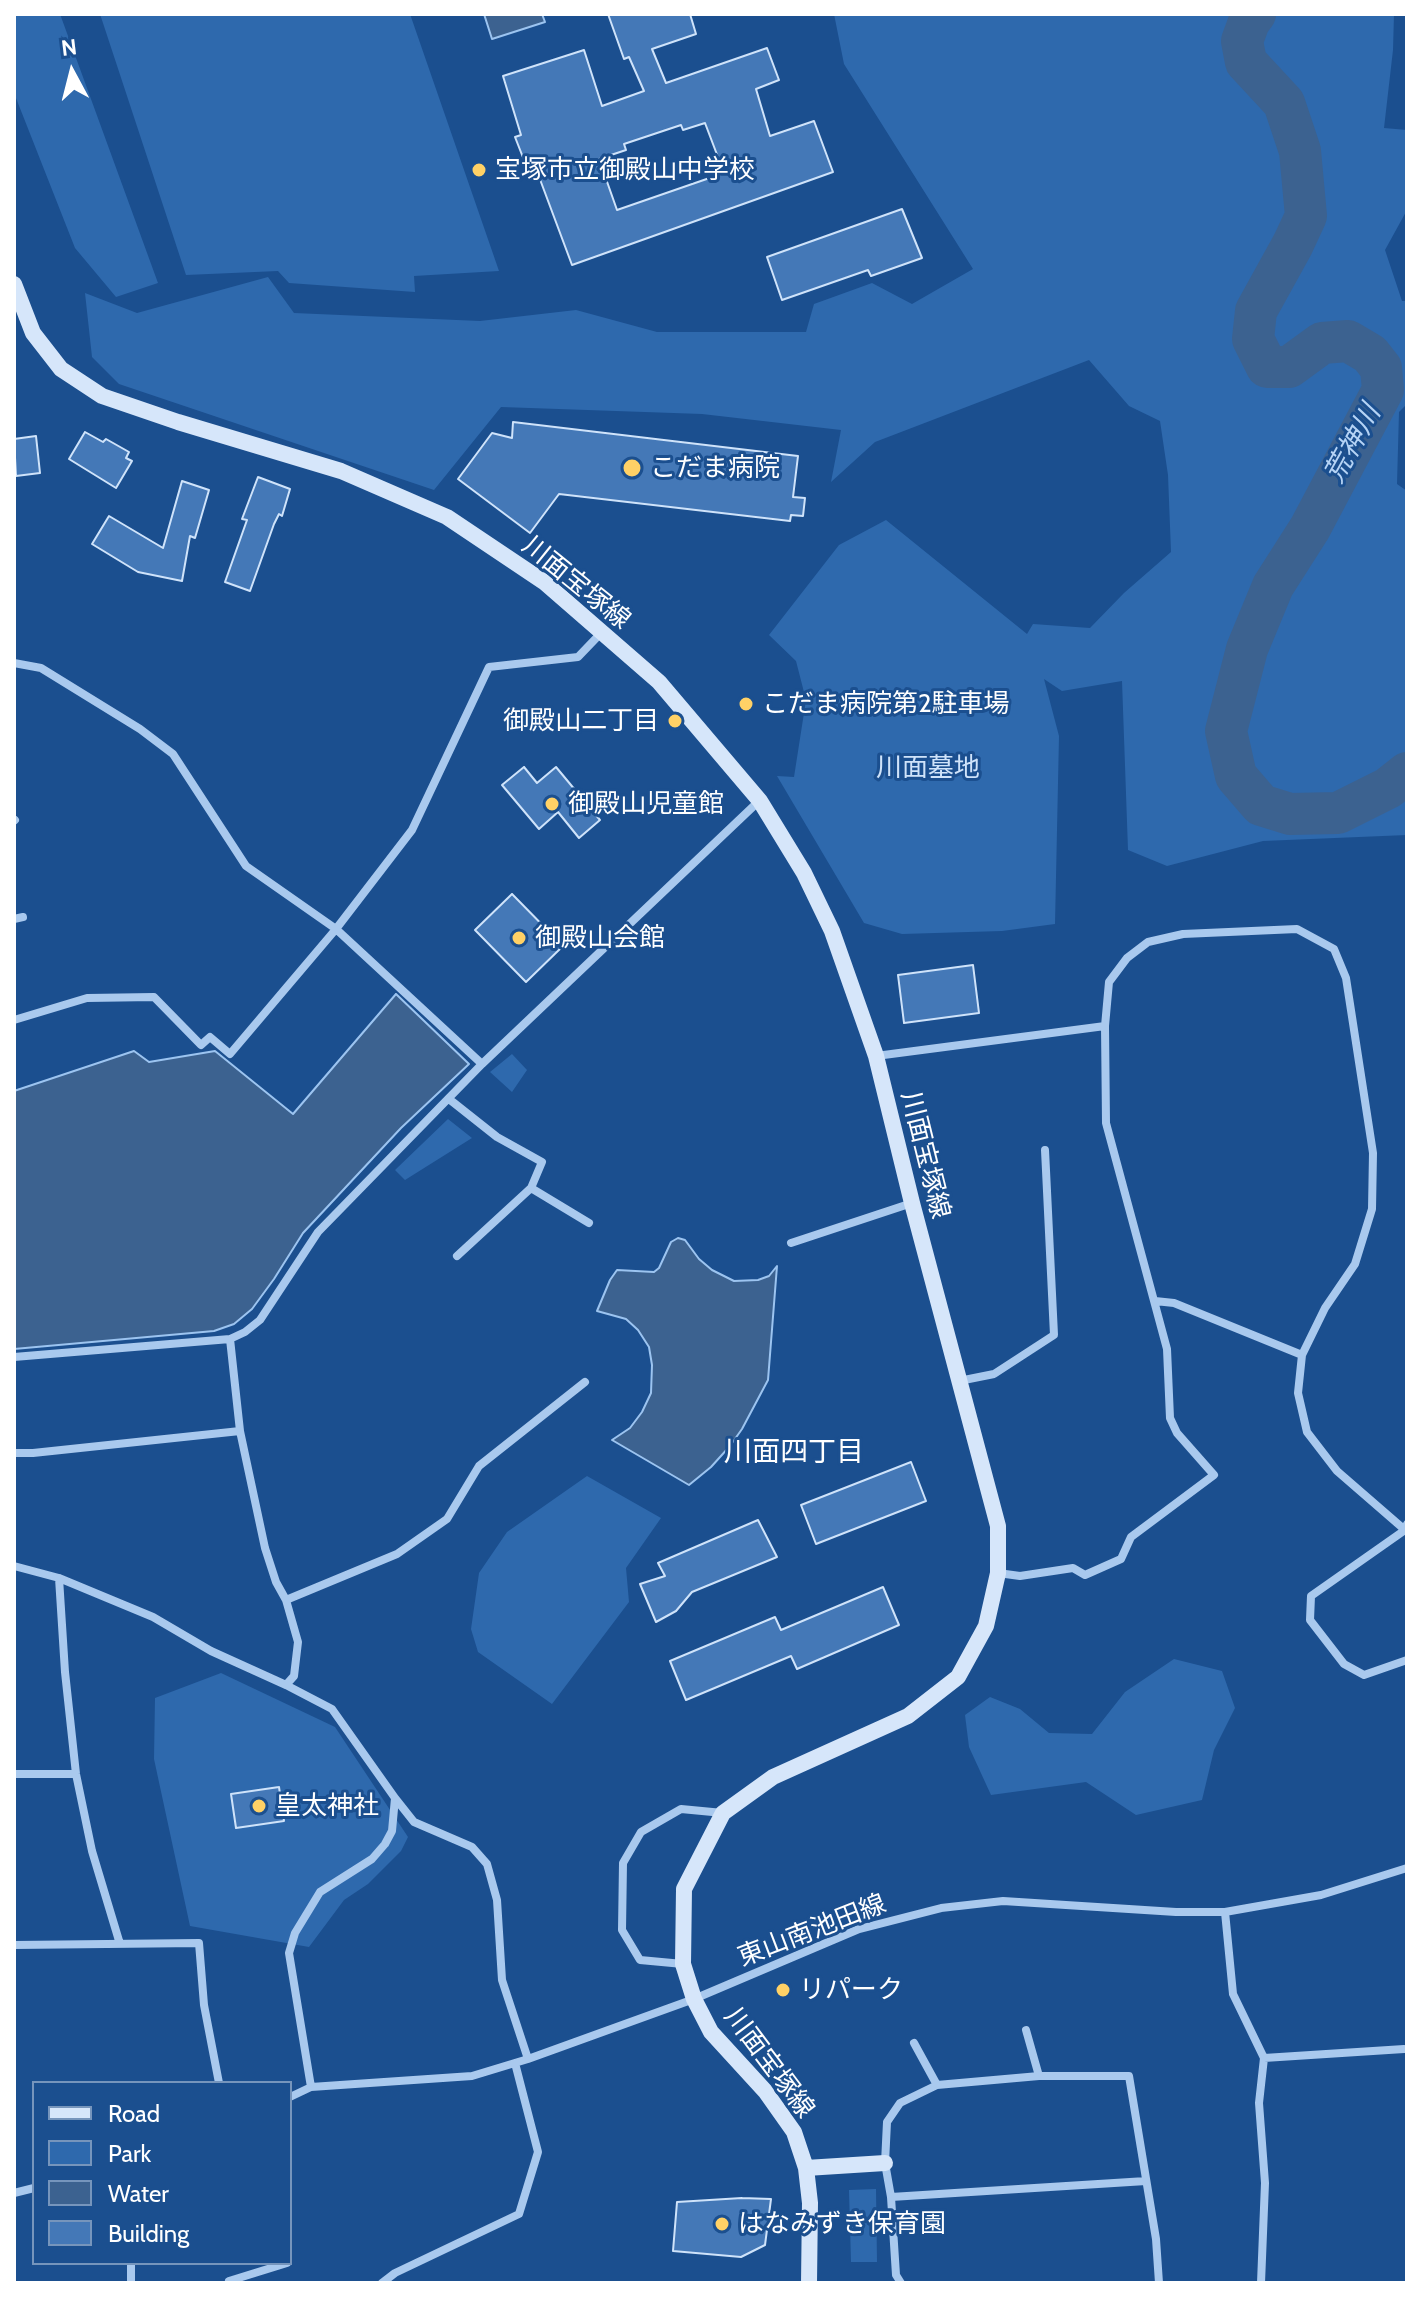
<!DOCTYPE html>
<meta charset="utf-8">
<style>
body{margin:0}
#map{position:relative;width:1421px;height:2297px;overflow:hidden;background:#1b4f8f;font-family:Cabin,sans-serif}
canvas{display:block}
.frame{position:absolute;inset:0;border:16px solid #fff;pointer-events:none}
.legend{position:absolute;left:32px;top:2081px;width:260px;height:184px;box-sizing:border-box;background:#1b4f8f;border:2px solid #7695bc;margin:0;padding:10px 14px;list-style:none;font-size:24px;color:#fff}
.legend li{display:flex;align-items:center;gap:16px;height:40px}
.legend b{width:40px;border:2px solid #7695bc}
.north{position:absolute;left:32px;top:32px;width:80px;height:80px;-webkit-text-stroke:6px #1b4f8f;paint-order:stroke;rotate:353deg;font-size:22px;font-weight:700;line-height:32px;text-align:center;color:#fff}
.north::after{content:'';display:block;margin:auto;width:28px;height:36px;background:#fff;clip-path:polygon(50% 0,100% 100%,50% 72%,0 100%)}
</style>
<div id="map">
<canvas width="1421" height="2297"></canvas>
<div class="frame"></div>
<ul class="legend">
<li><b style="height:10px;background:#d6e6fa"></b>Road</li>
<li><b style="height:22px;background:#2e69ad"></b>Park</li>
<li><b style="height:22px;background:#3c6290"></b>Water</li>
<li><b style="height:22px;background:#4478b7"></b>Building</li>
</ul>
<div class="north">N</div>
</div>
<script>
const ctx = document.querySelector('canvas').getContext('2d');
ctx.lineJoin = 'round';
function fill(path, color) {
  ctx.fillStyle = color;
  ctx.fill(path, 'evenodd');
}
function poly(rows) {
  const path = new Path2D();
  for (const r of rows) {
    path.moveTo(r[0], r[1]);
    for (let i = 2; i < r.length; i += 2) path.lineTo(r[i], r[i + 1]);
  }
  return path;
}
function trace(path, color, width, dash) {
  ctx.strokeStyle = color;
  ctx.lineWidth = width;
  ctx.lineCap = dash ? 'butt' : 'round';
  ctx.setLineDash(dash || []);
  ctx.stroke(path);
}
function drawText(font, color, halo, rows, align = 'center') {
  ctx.font = font + ' Cabin,"Noto Sans JP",sans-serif';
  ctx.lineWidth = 6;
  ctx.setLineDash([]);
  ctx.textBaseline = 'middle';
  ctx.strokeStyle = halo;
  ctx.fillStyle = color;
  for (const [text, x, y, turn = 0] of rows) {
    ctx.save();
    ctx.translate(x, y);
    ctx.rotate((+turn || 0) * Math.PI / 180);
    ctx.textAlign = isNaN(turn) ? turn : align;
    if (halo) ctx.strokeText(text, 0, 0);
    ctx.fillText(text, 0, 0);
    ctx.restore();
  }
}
const green = poly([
 [14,14,60,14,158,283,116,297,75,248,14,93],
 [100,14,410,14,499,271,414,276,415,292,289,283,278,271,186,275],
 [834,14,1394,14,1393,50,1384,128,1407,130,1407,210,1385,250,1402,301,1407,301,1407,404,1399,412,1397,484,1407,491,1407,835,1263,841,1167,866,1128,850,1122,681,1062,691,1044,679,1059,736,1055,924,1002,931,902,934,864,923,777,776,794,777,806,700,796,661,769,635,839,545,886,520,1027,634,1033,624,1090,628,1124,593,1171,552,1168,475,1160,421,1129,406,1089,360,875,442,831,482,841,430,702,414,501,407,434,490,119,384,92,357,85,293,137,313,268,277,294,313,480,321,576,310,657,332,806,332,814,304,872,283,912,304,973,269,844,64],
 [512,1054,527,1070,512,1092,490,1072],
 [448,1119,472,1138,405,1180,395,1170],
 [587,1476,661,1518,626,1568,629,1602,552,1704,478,1652,471,1629,479,1573,507,1532],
 [1174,1659,1222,1671,1235,1708,1214,1750,1202,1800,1136,1815,1086,1782,991,1795,969,1747,965,1715,990,1697,1020,1709,1049,1733,1092,1734,1125,1692],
 [221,1673,335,1727,408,1837,401,1851,368,1884,344,1900,309,1947,190,1926,154,1759,155,1698],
 [876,2189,877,2262,851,2262,849,2190]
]);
const water = poly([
 [484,14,542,14,545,22,492,39,484,14],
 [396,994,469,1064,401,1128,303,1233,274,1279,252,1309,234,1324,214,1331,14,1349,14,1091,134,1051,149,1062,215,1051,293,1114,396,994],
 [678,1238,685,1240,699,1259,712,1270,734,1281,758,1280,769,1276,777,1266,768,1380,742,1429,730,1446,711,1467,689,1485,612,1440,630,1428,642,1412,651,1393,652,1365,649,1347,638,1330,626,1319,597,1311,610,1280,617,1270,654,1272,659,1268,671,1242,678,1238]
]);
const river = poly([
 [1255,14,1249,22,1242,41,1246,62,1284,103,1300,151,1306,216,1293,244,1256,311,1253,339,1267,367,1289,367,1322,343,1348,341,1370,354,1381,368,1383,390,1310,528,1273,586,1247,649,1226,731,1236,776,1261,805,1290,814,1338,813,1388,788,1407,773]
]);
const building = poly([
 [608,14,690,14,696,34,652,49,666,83,767,48,779,80,756,89,770,136,814,121,833,172,572,265,532,158,524,160,515,137,521,135,503,76,584,50,602,106,644,91,629,57,624,59,608,14],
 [705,123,724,173,617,210,599,159,626,150,624,144,681,125,683,130,705,123],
 [902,209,922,258,871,276,868,270,782,300,767,257,902,209],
 [513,422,798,456,793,497,805,498,803,516,791,515,790,521,559,494,530,533,458,479,492,433,512,438,513,422],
 [85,432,103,442,106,439,129,452,126,458,132,461,116,488,69,459,85,432],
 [36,436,40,473,16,476,14,439,36,436],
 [258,477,290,489,282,516,279,514,274,524,250,591,225,582,247,520,242,519,258,477],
 [182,481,209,490,195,538,190,536,182,581,138,572,92,544,109,516,163,548,182,481],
 [524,767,537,783,556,767,600,820,579,838,558,812,539,829,502,785,524,767],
 [512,894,563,946,526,982,475,930,512,894],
 [973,965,979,1013,904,1023,898,975,973,965],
 [911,1462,926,1501,816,1544,801,1505,911,1462],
 [758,1520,777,1557,692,1592,676,1611,656,1622,640,1584,665,1576,658,1563,758,1520],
 [883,1587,899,1625,797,1669,791,1656,686,1700,670,1661,775,1617,781,1630,883,1587],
 [279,1787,284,1821,236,1828,231,1794,279,1787],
 [742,2198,771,2199,765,2245,741,2257,673,2251,677,2202,742,2198]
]);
const street = poly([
 [14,663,41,668,140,729,173,754,246,866,336,929,482,1064],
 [14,821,15,820],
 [14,919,23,917],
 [14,1020,87,998,154,997,201,1045,210,1037,230,1054,336,929,412,830,489,667,578,657,602,632],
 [876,1056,1105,1026],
 [449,1099,497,1137,542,1162,531,1188,457,1256],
 [531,1188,589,1223],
 [791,1243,912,1203],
 [1155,1301,1174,1303,1302,1355],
 [14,1357,230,1339],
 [959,1381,994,1374,1054,1335,1045,1150],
 [14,1453,33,1453,240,1431],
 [1407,1524,1405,1530,1311,1596,1310,1620,1344,1664,1364,1675,1407,1660],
 [14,1566,59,1578,153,1617,211,1651,286,1685,332,1709,395,1798,392,1831,385,1844,372,1859,320,1892,295,1933,289,1953,311,2087],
 [998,1573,1020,1576,1073,1568,1085,1575,1121,1559,1131,1537,1214,1475,1177,1433,1170,1418,1167,1349,1106,1123,1105,1026,1109,982,1127,958,1148,942,1183,934,1297,929,1334,949,1346,978,1373,1153,1372,1209,1355,1264,1325,1308,1302,1355,1298,1393,1307,1432,1337,1471,1405,1530],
 [59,1578,65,1672,76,1774,92,1851,120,1944],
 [286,1600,397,1554,447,1519,479,1466,585,1382],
 [286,1685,294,1676,298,1642,286,1600,276,1582,265,1548,240,1431,230,1339,245,1332,260,1320,318,1232,482,1064,759,801],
 [14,1774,76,1774],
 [395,1798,414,1822,472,1847,487,1864,497,1900,502,1980,528,2059],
 [1225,1912,1233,1994,1264,2058,1259,2103,1265,2183,1261,2283],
 [14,1945,199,1943,204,2005,219,2083],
 [683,1964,640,1960,622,1930,623,1863,641,1832,681,1809,723,1813],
 [1026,2030,1039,2076],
 [914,2043,937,2085],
 [1264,2058,1404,2049],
 [290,2097,311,2087,472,2076,528,2059,694,1999,859,1929,941,1908,1003,1901,1176,1912,1225,1912,1321,1895,1407,1868],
 [14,2193,34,2188],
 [891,2197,1146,2181],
 [131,2283,131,2263],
 [230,2283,229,2281,287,2263],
 [382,2283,395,2273,519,2214,538,2152,515,2063],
 [901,2283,896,2275,891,2197,885,2163,887,2122,900,2103,937,2085,1039,2076,1129,2076,1156,2239,1159,2283]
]);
const secondary = poly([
 [14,284,33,333,61,369,102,396,178,422,341,471,447,517,544,582,659,682,760,801,804,873,832,931,876,1056,912,1203,998,1526,998,1573,986,1626,958,1677,908,1716,773,1777,723,1813,684,1889,683,1964,694,1999,711,2032,765,2091,794,2132,806,2168,810,2203,809,2283],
 [806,2168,885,2163]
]);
const markers = [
 [479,170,8,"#ffd166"],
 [632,468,10,"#ffd166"],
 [746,704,8,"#ffd166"],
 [675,721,8,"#ffd166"],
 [552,804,8,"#ffd166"],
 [519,938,8,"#ffd166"],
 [259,1806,8,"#ffd166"],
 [783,1990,8,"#ffd166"],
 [722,2224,8,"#ffd166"]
];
const poiNames = [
 ["宝塚市立御殿山中学校",495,170],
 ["こだま病院",650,468],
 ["こだま病院第2駐車場",762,704],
 ["御殿山二丁目",659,721,"right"],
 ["御殿山児童館",568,804],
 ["御殿山会館",535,938],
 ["皇太神社",275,1806],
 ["リパーク",799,1990],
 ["はなみずき保育園",738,2224]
];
const streetNames = [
 ["川面宝塚線",576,583,39],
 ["川面宝塚線",925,1155,76],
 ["東山南池田線",812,1931,-21],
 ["川面宝塚線",769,2063,53]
];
const parkNames = [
 ["川面墓地",928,768]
];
const waterNames = [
 ["荒神川",1353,444,-61]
];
const neighbourhoodNames = [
 ["川面四丁目",794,1453]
];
fill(green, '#2e69ad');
fill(water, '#3c6290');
trace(water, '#9cc4f0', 2);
trace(river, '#3c6290', 42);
fill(building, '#4478b7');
trace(building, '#cfe3fa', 2);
trace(street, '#a9c9ee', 8);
trace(secondary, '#d6e6fa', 16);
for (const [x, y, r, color] of markers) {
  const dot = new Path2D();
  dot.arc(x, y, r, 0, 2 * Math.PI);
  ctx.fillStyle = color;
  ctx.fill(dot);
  trace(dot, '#1b4f8f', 3);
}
drawText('26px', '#fff', '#1b4f8f', poiNames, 'left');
drawText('26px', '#fff', '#1b4f8f', streetNames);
drawText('26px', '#cfe3fa', '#1b4f8f', parkNames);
drawText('italic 28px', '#b5d3f5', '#1b4f8f', waterNames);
drawText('28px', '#fff', '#1b4f8f', neighbourhoodNames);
</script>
